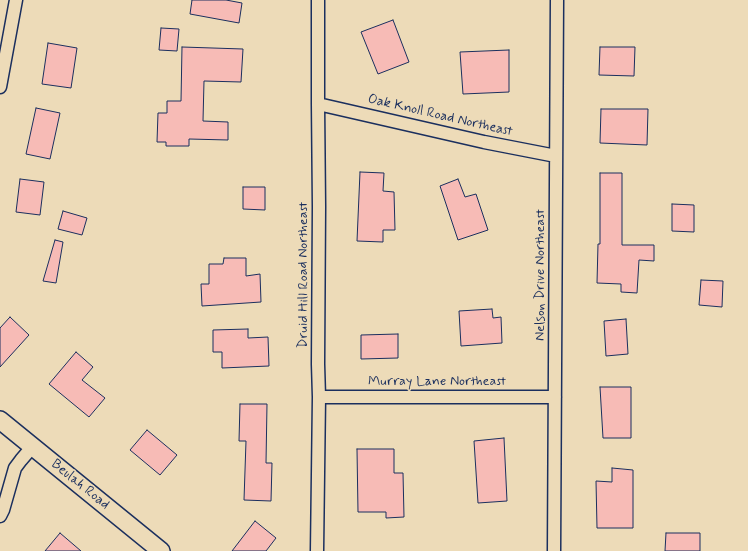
<!DOCTYPE html>
<style>
body{margin:0}
canvas{display:block;background:#eddbb8}
</style>
<canvas width="748" height="551"></canvas>
<script>
const ctx = document.querySelector('canvas').getContext('2d');
ctx.lineJoin = 'round';
function fill(path, color) {
  ctx.fillStyle = color;
  ctx.fill(path, 'evenodd');
}
function poly(rows) {
  const path = new Path2D();
  for (const r of rows) {
    path.moveTo(r[0], r[1]);
    for (let i = 2; i < r.length; i += 2) path.lineTo(r[i], r[i + 1]);
  }
  return path;
}
function trace(path, color, width, dash) {
  ctx.strokeStyle = color;
  ctx.lineWidth = width;
  ctx.lineCap = dash ? 'butt' : 'round';
  ctx.setLineDash(dash || []);
  ctx.stroke(path);
}
function drawText(font, color, halo, rows, align = 'center') {
  ctx.font = font + ' Mynerve,sans-serif';
  ctx.lineWidth = 3;
  ctx.setLineDash([]);
  ctx.textBaseline = 'middle';
  ctx.strokeStyle = halo;
  ctx.fillStyle = color;
  for (const [text, x, y, turn = 0] of rows) {
    ctx.save();
    ctx.translate(x, y);
    ctx.rotate((+turn || 0) * Math.PI / 180);
    ctx.textAlign = isNaN(turn) ? turn : align;
    if (halo) ctx.strokeText(text, 0, 0);
    ctx.fillText(text, 0, 0);
    ctx.restore();
  }
}
const building = poly([
 [192,0,226,0,242,3,239,23,190,14,192,0],
 [393,20,409,62,378,74,361,32,393,20],
 [161,28,179,29,177,51,159,50,161,28],
 [48,43,77,48,71,88,42,84,48,43],
 [182,47,243,49,241,82,204,81,203,121,228,122,228,140,189,139,189,146,166,146,166,142,157,142,158,113,167,113,167,101,181,101,182,47],
 [600,47,635,47,634,76,599,75,600,47],
 [509,50,509,92,463,94,460,52,509,50],
 [36,108,60,113,50,159,26,154,36,108],
 [601,109,648,109,647,145,600,143,601,109],
 [360,172,384,173,383,191,394,192,395,230,383,230,383,242,357,241,360,172],
 [600,173,622,173,622,245,654,245,654,261,639,260,637,293,621,292,621,284,597,283,598,244,600,244,600,173],
 [20,179,44,182,40,215,16,212,20,179],
 [458,179,465,197,476,194,488,230,458,240,440,186,458,179],
 [243,187,265,187,265,210,243,209,243,187],
 [672,204,694,205,694,232,672,231,672,204],
 [63,211,87,218,82,235,58,229,63,211],
 [55,240,63,242,56,283,43,281,55,240],
 [224,258,246,258,246,276,260,274,261,302,202,306,201,284,209,284,209,264,223,264,224,258],
 [701,280,723,281,722,307,699,305,701,280],
 [492,309,493,318,501,317,502,343,461,346,459,311,492,309],
 [10,317,29,335,0,367,0,328,10,317],
 [626,319,628,354,606,356,604,321,626,319],
 [248,329,248,338,268,337,269,366,222,368,222,352,213,352,213,330,248,329],
 [398,334,398,358,361,359,361,335,398,334],
 [76,352,93,367,82,380,105,398,89,417,49,384,76,352],
 [600,387,631,387,631,438,603,438,600,387],
 [240,404,267,404,266,463,272,463,271,501,244,500,246,441,239,441,240,404],
 [147,430,177,455,160,475,130,450,147,430],
 [504,438,507,501,478,503,474,441,504,438],
 [357,449,394,449,394,473,403,473,404,517,386,518,386,512,358,512,357,449],
 [612,468,633,470,633,528,597,528,596,481,612,482,612,468],
 [255,521,276,538,266,551,232,551,255,521],
 [60,533,81,551,45,551,60,533],
 [666,533,700,533,700,551,665,551,666,533]
]);
const street = poly([
 [0,87,16,0],
 [318,104,484,142,556,156],
 [319,397,555,397],
 [0,516,3,510,15,468,21,460,33,446],
 [317,551,319,397,318,364,319,207,318,104,318,0],
 [554,551,557,0]
]);
const secondary = poly([
 [0,420,161,551]
]);
const streetNames = [
 ["Oak Knoll Road Northeast",440,116,13],
 ["Druid Hill Road Northeast",304,275,-90],
 ["Nelson Drive Northeast",541,275,-90],
 ["Murray Lane Northeast",437,382],
 ["Beulah Road",80,485,39]
];
fill(building, '#f7bbb6');
trace(building, '#1b2f5e', 1);
trace(street, '#1b2f5e', 15);
trace(secondary, '#1b2f5e', 20);
trace(street, '#eddbb8', 12);
trace(secondary, '#eddbb8', 17);
drawText('14px', '#1b2f5e', '#eddbb8', streetNames);
</script>
